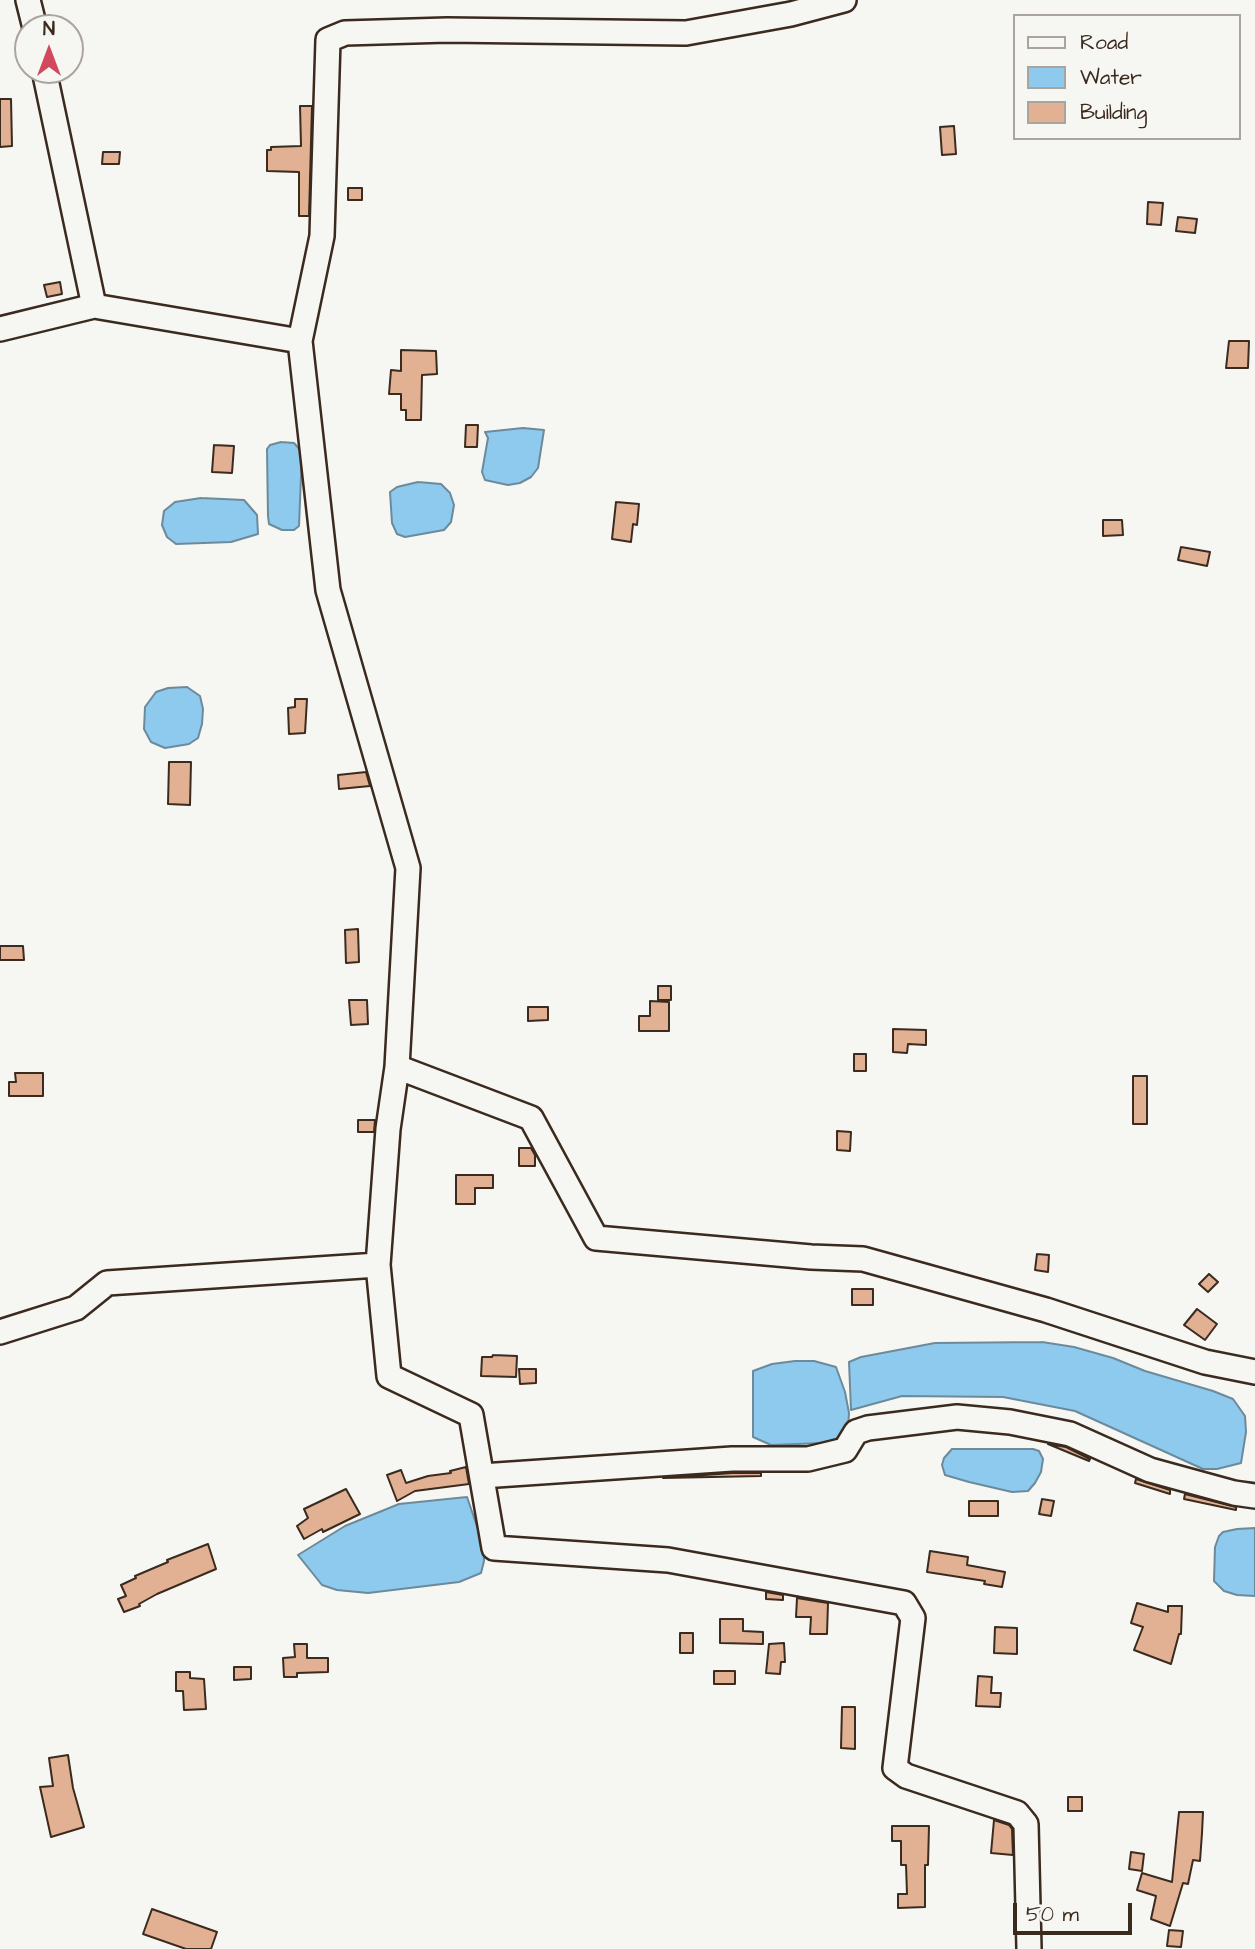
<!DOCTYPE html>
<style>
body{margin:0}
#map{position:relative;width:1255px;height:1949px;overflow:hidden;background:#f6f6f2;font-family:"Architects Daughter",sans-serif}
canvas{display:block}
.legend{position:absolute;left:1013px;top:14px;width:228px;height:126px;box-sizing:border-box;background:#f6f6f2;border:2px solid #aba49d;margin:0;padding:9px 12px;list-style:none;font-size:21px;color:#3b2a1e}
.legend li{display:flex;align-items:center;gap:14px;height:35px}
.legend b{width:35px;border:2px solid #aba49d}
.north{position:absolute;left:14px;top:14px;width:70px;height:70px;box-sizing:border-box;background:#f6f6f2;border:2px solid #aba49d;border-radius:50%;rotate:0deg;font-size:19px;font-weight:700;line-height:28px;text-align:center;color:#3b2a1e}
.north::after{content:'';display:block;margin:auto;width:24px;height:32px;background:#d1495b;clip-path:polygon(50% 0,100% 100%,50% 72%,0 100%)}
.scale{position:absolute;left:1013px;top:1903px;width:119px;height:32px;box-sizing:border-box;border:4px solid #3b2a1e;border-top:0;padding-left:9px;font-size:21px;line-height:24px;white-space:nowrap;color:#3b2a1e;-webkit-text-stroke:5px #f6f6f2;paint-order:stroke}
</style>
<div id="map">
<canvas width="1255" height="1949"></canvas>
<ul class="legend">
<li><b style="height:9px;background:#f6f6f2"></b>Road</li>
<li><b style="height:19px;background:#8ecaee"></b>Water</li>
<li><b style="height:19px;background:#e2b194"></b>Building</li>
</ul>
<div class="north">N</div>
<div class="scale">50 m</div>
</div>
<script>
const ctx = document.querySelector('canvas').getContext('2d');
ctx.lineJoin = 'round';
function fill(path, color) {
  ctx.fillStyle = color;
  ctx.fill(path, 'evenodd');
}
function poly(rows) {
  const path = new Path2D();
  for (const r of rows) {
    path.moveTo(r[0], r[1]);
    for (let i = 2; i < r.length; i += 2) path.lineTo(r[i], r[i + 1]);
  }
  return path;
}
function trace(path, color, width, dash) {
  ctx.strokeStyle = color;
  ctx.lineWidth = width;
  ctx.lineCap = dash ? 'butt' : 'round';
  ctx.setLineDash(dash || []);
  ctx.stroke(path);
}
const water = poly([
 [523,428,544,430,538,468,531,477,520,483,508,485,485,480,482,472,488,438,485,432,523,428],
 [281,442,294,443,302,452,299,526,294,530,282,530,269,524,268,516,267,449,270,445,281,442],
 [418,482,441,484,450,493,454,505,451,522,444,530,405,537,397,534,392,523,390,492,397,487,418,482],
 [201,498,244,500,257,515,258,534,231,542,176,544,167,537,162,525,164,511,175,502,201,498],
 [187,687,200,696,203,709,202,724,198,738,189,744,165,748,151,742,144,729,145,707,156,692,168,688,187,687],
 [1042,1342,1074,1347,1113,1358,1145,1371,1213,1391,1233,1399,1245,1416,1246,1432,1241,1463,1217,1469,1203,1469,1075,1411,1003,1397,902,1396,851,1410,849,1362,861,1357,935,1343,1042,1342],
 [795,1361,814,1361,836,1367,845,1392,849,1413,848,1428,836,1439,824,1443,771,1445,753,1437,753,1371,772,1364,795,1361],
 [952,1449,1033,1449,1039,1451,1043,1459,1041,1472,1035,1483,1028,1491,1012,1492,969,1482,945,1475,942,1465,944,1458,952,1449],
 [467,1497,483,1544,484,1561,481,1573,459,1582,368,1593,337,1590,322,1585,298,1555,345,1526,399,1504,467,1497],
 [1255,1528,1255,1596,1237,1595,1224,1591,1214,1581,1215,1547,1219,1536,1223,1532,1237,1529,1255,1528]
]);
const building = poly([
 [0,99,11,99,12,146,0,147,0,99],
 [300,106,312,106,309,216,299,216,299,172,267,171,267,150,271,150,271,147,301,146,300,106],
 [954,126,956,154,942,155,940,127,954,126],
 [103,152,120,152,119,164,102,164,103,152],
 [348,188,362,188,362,200,348,200,348,188],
 [1148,202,1163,203,1161,225,1147,224,1148,202],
 [1178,217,1197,219,1195,233,1176,231,1178,217],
 [60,282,62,294,47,297,44,285,60,282],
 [1229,341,1249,341,1248,368,1226,368,1229,341],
 [401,350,436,351,437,374,422,375,421,420,406,420,406,410,401,410,401,394,389,394,391,370,401,371,401,350],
 [466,425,478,425,477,447,465,447,466,425],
 [214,445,234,446,232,473,212,472,214,445],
 [616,502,639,504,637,525,633,524,631,542,612,539,616,502],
 [1103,520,1122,520,1123,535,1103,536,1103,520],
 [1181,547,1210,552,1207,566,1178,560,1181,547],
 [295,699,307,699,305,733,289,734,288,708,295,707,295,699],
 [169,762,191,762,190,805,168,804,169,762],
 [366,772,370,786,339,789,338,775,366,772],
 [358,929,359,962,346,963,345,930,358,929],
 [0,946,23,946,24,960,0,960,0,946],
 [658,986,671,986,671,1000,658,1000,658,986],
 [349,1000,367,1000,368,1024,351,1025,349,1000],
 [650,1001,669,1002,669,1031,639,1031,639,1016,650,1016,650,1001],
 [528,1007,548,1007,548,1020,528,1021,528,1007],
 [893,1029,926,1030,926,1045,908,1044,907,1053,893,1052,893,1029],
 [854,1054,866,1054,866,1071,854,1071,854,1054],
 [15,1073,43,1073,43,1096,9,1096,9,1082,16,1082,15,1073],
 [1133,1076,1147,1076,1147,1124,1133,1124,1133,1076],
 [358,1120,375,1120,374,1132,358,1132,358,1120],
 [837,1131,851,1132,850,1151,837,1150,837,1131],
 [519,1148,531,1148,535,1155,535,1166,519,1166,519,1148],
 [456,1175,493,1175,493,1188,475,1188,475,1204,456,1204,456,1175],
 [1037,1254,1049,1255,1048,1272,1035,1270,1037,1254],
 [1209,1274,1218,1282,1208,1292,1199,1284,1209,1274],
 [852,1289,873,1289,873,1305,852,1305,852,1289],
 [1197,1309,1217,1324,1205,1340,1184,1325,1197,1309],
 [493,1355,517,1356,516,1377,481,1376,482,1357,492,1357,493,1355],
 [519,1369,536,1369,536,1383,520,1384,519,1369],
 [1048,1444,1066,1447,1090,1459,1089,1461,1048,1444],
 [466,1467,469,1484,415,1491,397,1501,387,1475,401,1470,406,1483,428,1476,451,1473,450,1471,466,1467],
 [732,1473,761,1473,761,1476,663,1478,732,1473],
 [1136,1479,1170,1490,1170,1494,1135,1483,1136,1479],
 [346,1489,360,1514,323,1532,322,1529,304,1539,297,1526,308,1518,304,1509,346,1489],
 [1185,1494,1236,1507,1236,1510,1184,1499,1185,1494],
 [1042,1499,1054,1501,1051,1516,1039,1514,1042,1499],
 [969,1501,998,1501,998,1516,969,1516,969,1501],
 [208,1544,216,1569,157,1594,139,1604,140,1606,124,1612,118,1599,126,1596,121,1585,136,1578,135,1576,168,1562,167,1560,208,1544],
 [930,1551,968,1557,967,1565,1005,1572,1002,1587,984,1584,985,1581,927,1572,930,1551],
 [766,1592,783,1595,783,1600,766,1599,766,1592],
 [797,1598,828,1603,827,1634,810,1634,811,1617,796,1617,797,1598],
 [1137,1603,1168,1612,1168,1606,1182,1606,1181,1634,1179,1634,1171,1664,1134,1650,1143,1627,1131,1623,1137,1603],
 [720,1619,743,1619,743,1631,763,1632,763,1644,720,1643,720,1619],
 [995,1627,1017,1628,1017,1654,994,1653,995,1627],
 [680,1633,693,1633,693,1653,680,1653,680,1633],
 [784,1643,785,1662,781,1662,780,1674,766,1673,769,1644,784,1643],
 [294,1644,307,1644,307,1658,328,1658,328,1672,297,1673,297,1677,284,1677,283,1658,295,1657,294,1644],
 [234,1667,251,1667,251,1679,234,1680,234,1667],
 [714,1671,735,1671,735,1684,714,1684,714,1671],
 [176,1672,190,1672,190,1678,204,1679,206,1709,184,1710,183,1691,176,1691,176,1672],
 [978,1676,992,1677,991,1693,1001,1693,1000,1707,976,1706,978,1676],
 [842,1707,855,1707,855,1749,841,1748,842,1707],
 [68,1755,73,1788,84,1827,51,1837,40,1787,53,1786,49,1758,68,1755],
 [1068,1797,1082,1797,1082,1811,1068,1811,1068,1797],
 [1179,1812,1203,1812,1202,1833,1200,1861,1193,1860,1188,1884,1183,1883,1170,1926,1151,1919,1156,1896,1137,1890,1142,1873,1172,1882,1179,1812],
 [994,1820,1009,1825,1012,1829,1013,1855,991,1853,994,1820],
 [892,1826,929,1826,928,1865,925,1865,925,1907,898,1908,898,1894,907,1894,906,1865,901,1865,901,1841,892,1841,892,1826],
 [1131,1852,1144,1854,1142,1871,1129,1869,1131,1852],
 [152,1909,217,1932,211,1949,186,1949,143,1934,152,1909],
 [1169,1930,1183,1931,1181,1947,1167,1946,1169,1930]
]);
const minor = poly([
 [28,0,35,28],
 [44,70,94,306],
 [0,329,94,306,300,341,328,590,408,868,397,1067,388,1129,378,1265,389,1376,471,1415,494,1548,668,1560,904,1603,913,1618,895,1768,906,1776,1017,1813,1026,1824,1029,1949],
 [300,341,322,236,328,40,345,33,447,30,686,33,791,14,844,0],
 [397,1067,531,1118,596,1238,811,1257,863,1259,1046,1310,1205,1362,1255,1372],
 [0,1332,76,1308,107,1283,378,1265],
 [482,1476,732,1459,808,1459,845,1450,856,1432,868,1428,957,1417,1010,1422,1070,1434,1150,1470,1234,1493,1255,1496]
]);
fill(water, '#8ecaee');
trace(water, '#6d8a9b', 2);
fill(building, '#e2b194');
trace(building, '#3b2a1e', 2);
trace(minor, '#3b2a1e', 28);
trace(minor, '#f6f6f2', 23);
</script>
